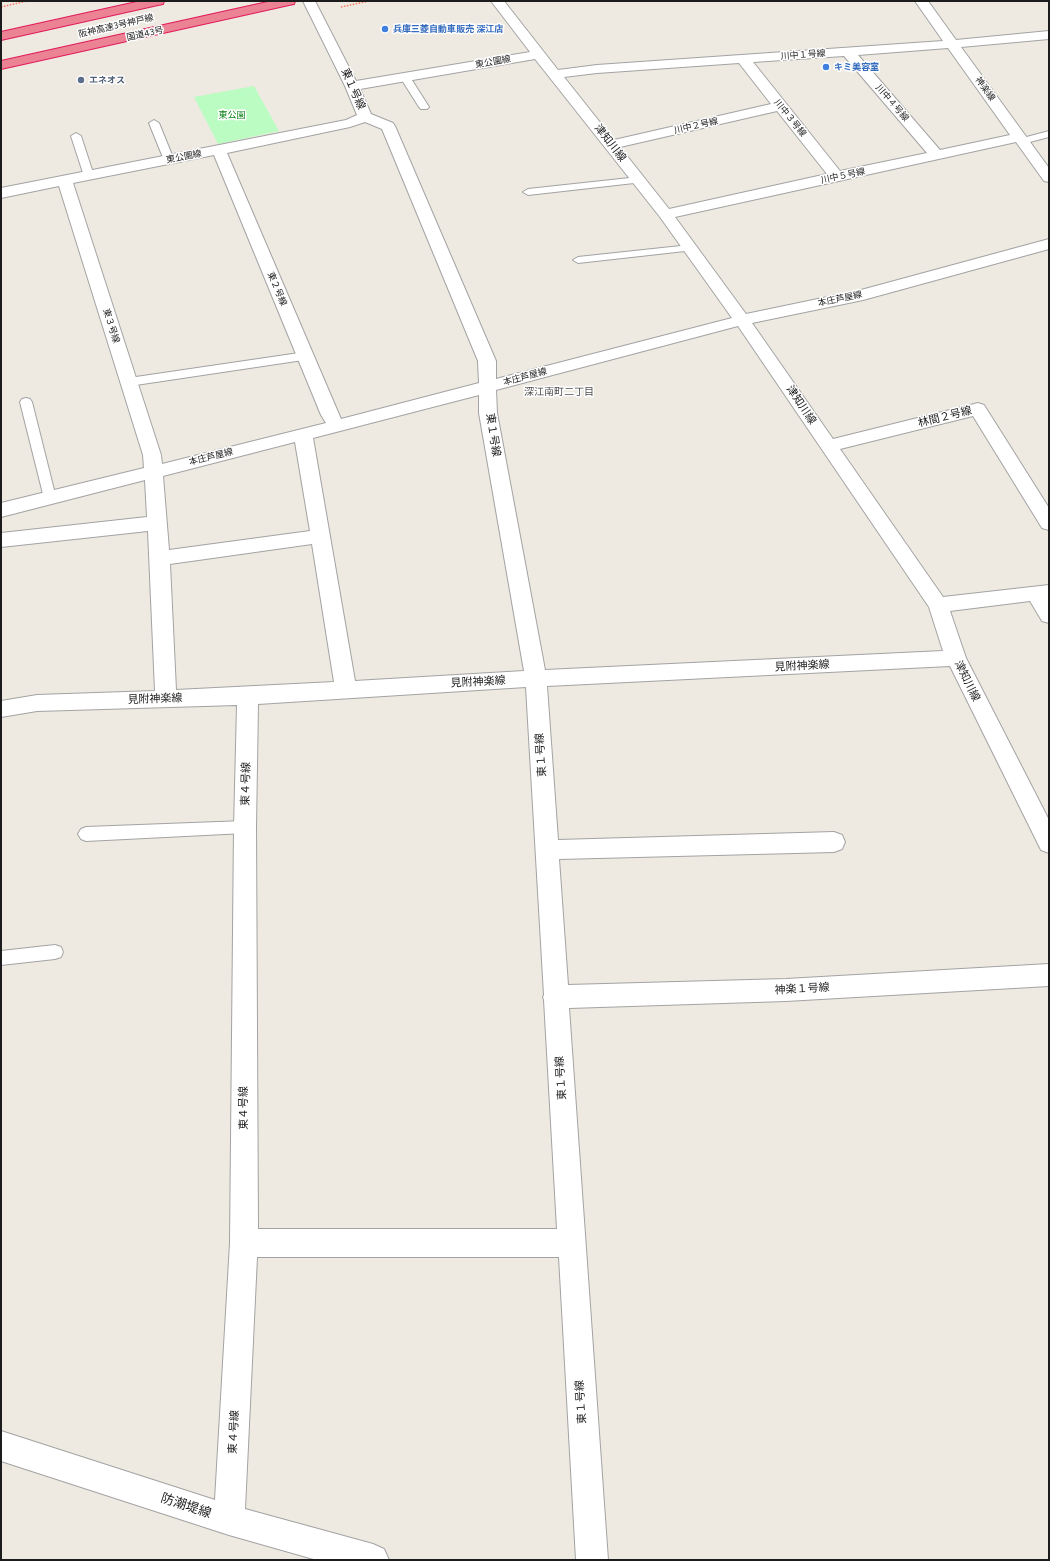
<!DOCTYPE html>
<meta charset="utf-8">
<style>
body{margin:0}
#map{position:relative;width:1050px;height:1561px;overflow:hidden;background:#eeeae1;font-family:Figtree,sans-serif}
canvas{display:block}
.frame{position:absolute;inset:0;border:2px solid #1c1c1c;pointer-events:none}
</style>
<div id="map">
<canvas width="1050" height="1561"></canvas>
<div class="frame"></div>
</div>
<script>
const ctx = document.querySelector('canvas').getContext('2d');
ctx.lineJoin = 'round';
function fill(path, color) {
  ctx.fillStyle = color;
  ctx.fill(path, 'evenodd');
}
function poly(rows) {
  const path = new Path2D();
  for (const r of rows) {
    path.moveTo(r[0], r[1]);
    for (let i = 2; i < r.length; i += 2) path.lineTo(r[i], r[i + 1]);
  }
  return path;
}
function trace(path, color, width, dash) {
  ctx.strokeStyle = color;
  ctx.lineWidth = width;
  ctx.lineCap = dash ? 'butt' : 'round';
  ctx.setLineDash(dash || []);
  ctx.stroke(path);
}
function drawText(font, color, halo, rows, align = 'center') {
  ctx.font = font + ' Figtree,"Noto Sans JP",sans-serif';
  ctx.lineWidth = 3;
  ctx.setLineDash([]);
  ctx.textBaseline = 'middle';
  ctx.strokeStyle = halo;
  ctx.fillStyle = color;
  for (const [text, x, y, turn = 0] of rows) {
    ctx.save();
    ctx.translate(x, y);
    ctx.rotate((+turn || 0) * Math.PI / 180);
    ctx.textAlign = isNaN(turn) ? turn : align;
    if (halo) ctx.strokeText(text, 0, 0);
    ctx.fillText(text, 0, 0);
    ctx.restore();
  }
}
const park = poly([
 [254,86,279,131,218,144,194,97]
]);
const path = poly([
 [1,7,27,1],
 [341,7,369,1]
]);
const lane = poly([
 [405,74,410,77,429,107,427,109,421,109,419,107,400,77,405,74],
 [154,120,159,123,174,160,173,162,169,163,164,160,149,123,154,120],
 [1049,131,1049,137,1022,144,1017,141,1019,139,1049,131],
 [76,133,81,136,94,176,93,178,89,179,84,176,71,136,76,133],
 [639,177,643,178,644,180,643,182,528,195,523,192,528,189,639,177],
 [690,245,694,246,695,248,694,250,578,263,573,260,578,257,690,245],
 [306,352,310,353,312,356,310,359,129,386,125,385,123,382,125,379,129,378,306,352],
 [26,398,30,399,32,402,56,498,55,501,50,502,45,501,44,498,20,402,22,399,26,398],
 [245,821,250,822,253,827,250,832,245,833,86,841,81,839,78,834,81,829,86,827,245,821],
 [55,945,61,947,63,952,61,957,55,959,1,965,1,951,55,945]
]);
const street = poly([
 [303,1,315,1,356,81,530,52,491,1,504,1,558,70,597,65,943,41,915,1,928,1,956,40,1049,31,1049,39,961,47,1049,168,1049,182,1044,181,1016,142,675,217,746,314,861,290,1049,239,1049,249,863,300,752,323,833,439,978,403,984,405,1049,508,1049,530,1042,528,973,416,840,449,943,597,1049,585,1049,623,1042,621,1030,601,950,611,966,658,1049,820,1049,853,1041,850,950,666,547,686,558,840,834,832,842,835,845,842,842,849,834,852,559,859,568,985,786,979,1049,964,1049,986,786,1001,569,1008,608,1560,576,1560,559,1257,257,1257,245,1509,373,1544,384,1549,389,1560,317,1560,229,1535,1,1461,1,1431,215,1500,230,1243,234,827,237,705,37,711,1,717,1,701,37,695,155,691,148,531,1,547,1,533,147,517,145,480,1,517,1,503,144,468,143,455,59,186,1,198,1,188,346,120,357,115,345,86,303,1],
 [948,48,1010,135,940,150,858,55,948,48],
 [844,56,927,153,840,171,753,62,844,56],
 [535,59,660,217,732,318,496,379,496,361,395,126,393,123,371,114,360,89,535,59],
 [739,63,771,104,614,140,564,77,597,73,739,63],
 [777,111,827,174,669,209,620,147,777,111],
 [365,122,382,129,478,361,479,383,341,419,227,153,350,127,365,122],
 [214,155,321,415,326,423,162,464,161,455,73,183,214,155],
 [738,326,929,607,943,651,545,670,497,413,496,390,738,326],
 [479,395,479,413,524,671,355,681,313,438,479,395],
 [295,442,310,531,169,550,163,476,295,442],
 [312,544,334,682,176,690,170,564,312,544],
 [526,687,544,995,543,997,544,1000,557,1229,258,1229,256,827,258,704,526,687]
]);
const highway = poly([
 [141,1,164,1,163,4,158,5,1,40,1,32,141,1],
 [272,1,295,1,294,4,289,5,1,69,1,61,272,1]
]);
const markers = [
 [385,29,4,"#3f7fe0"],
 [826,67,4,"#3f7fe0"],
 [81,80,4,"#5c6f8a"]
];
const farStreetnames = [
 ["阪神高速3号神戸線",116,26,-13],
 ["国道43号",145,34,-12],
 ["川中１号線",803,55,-4],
 ["東公園線",493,62,-10],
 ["神楽線",985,89,54],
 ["川中４号線",892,103,49],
 ["川中３号線",790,118,51],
 ["川中２号線",696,126,-13],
 ["東公園線",184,157,-11],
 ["川中５号線",843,176,-12],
 ["東２号線",277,289,67],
 ["本庄芦屋線",840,299,-12],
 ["東３号線",111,326,72],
 ["本庄芦屋線",525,377,-15],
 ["本庄芦屋線",211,457,-14]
];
const farShopnames = [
 ["兵庫三菱自動車販売 深江店",393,29],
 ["キミ美容室",834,67]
];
const farServicenames = [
 ["エネオス",89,80]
];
const farParknames = [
 ["東公園",232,115]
];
const farNeighbourhoodnames = [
 ["深江南町二丁目",559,392]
];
const streetNames = [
 ["東１号線",353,89,66],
 ["津知川線",610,143,52],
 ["津知川線",801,405,56],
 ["林間２号線",945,417,-14],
 ["東１号線",493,435,81],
 ["見附神楽線",802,666,-3],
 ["津知川線",967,681,64],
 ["見附神楽線",478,682,-3],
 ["見附神楽線",155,699,-2],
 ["東１号線",541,755,-94],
 ["東４号線",246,784,-89],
 ["神楽１号線",802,989,-3],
 ["東１号線",561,1078,-94],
 ["東４号線",244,1108,-90],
 ["東１号線",581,1402,-94],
 ["東４号線",234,1432,-87]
];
const nearStreetnames = [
 ["防潮堤線",186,1506,18]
];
fill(park, '#bafcc1');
trace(lane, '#a3a3a3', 2);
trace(street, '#a3a3a3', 2);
trace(highway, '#e11958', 2);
trace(path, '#ff7661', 1.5, [1.5, 1.5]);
fill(lane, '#fff');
fill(street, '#fff');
fill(highway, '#eb8394');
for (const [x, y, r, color] of markers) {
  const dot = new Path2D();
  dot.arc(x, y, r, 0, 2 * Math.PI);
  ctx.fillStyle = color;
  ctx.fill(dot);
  trace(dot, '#fff', 1.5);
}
drawText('9px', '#1c1c1c', '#fff', farStreetnames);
drawText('bold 9px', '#366cbe', '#fff', farShopnames, 'left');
drawText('bold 9px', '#4e5e75', '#fff', farServicenames, 'left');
drawText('9px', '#057f12', '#fff', farParknames);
drawText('10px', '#4f4f4f', '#fff', farNeighbourhoodnames);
drawText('11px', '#1c1c1c', '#fff', streetNames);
drawText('13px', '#1c1c1c', '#fff', nearStreetnames);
</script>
